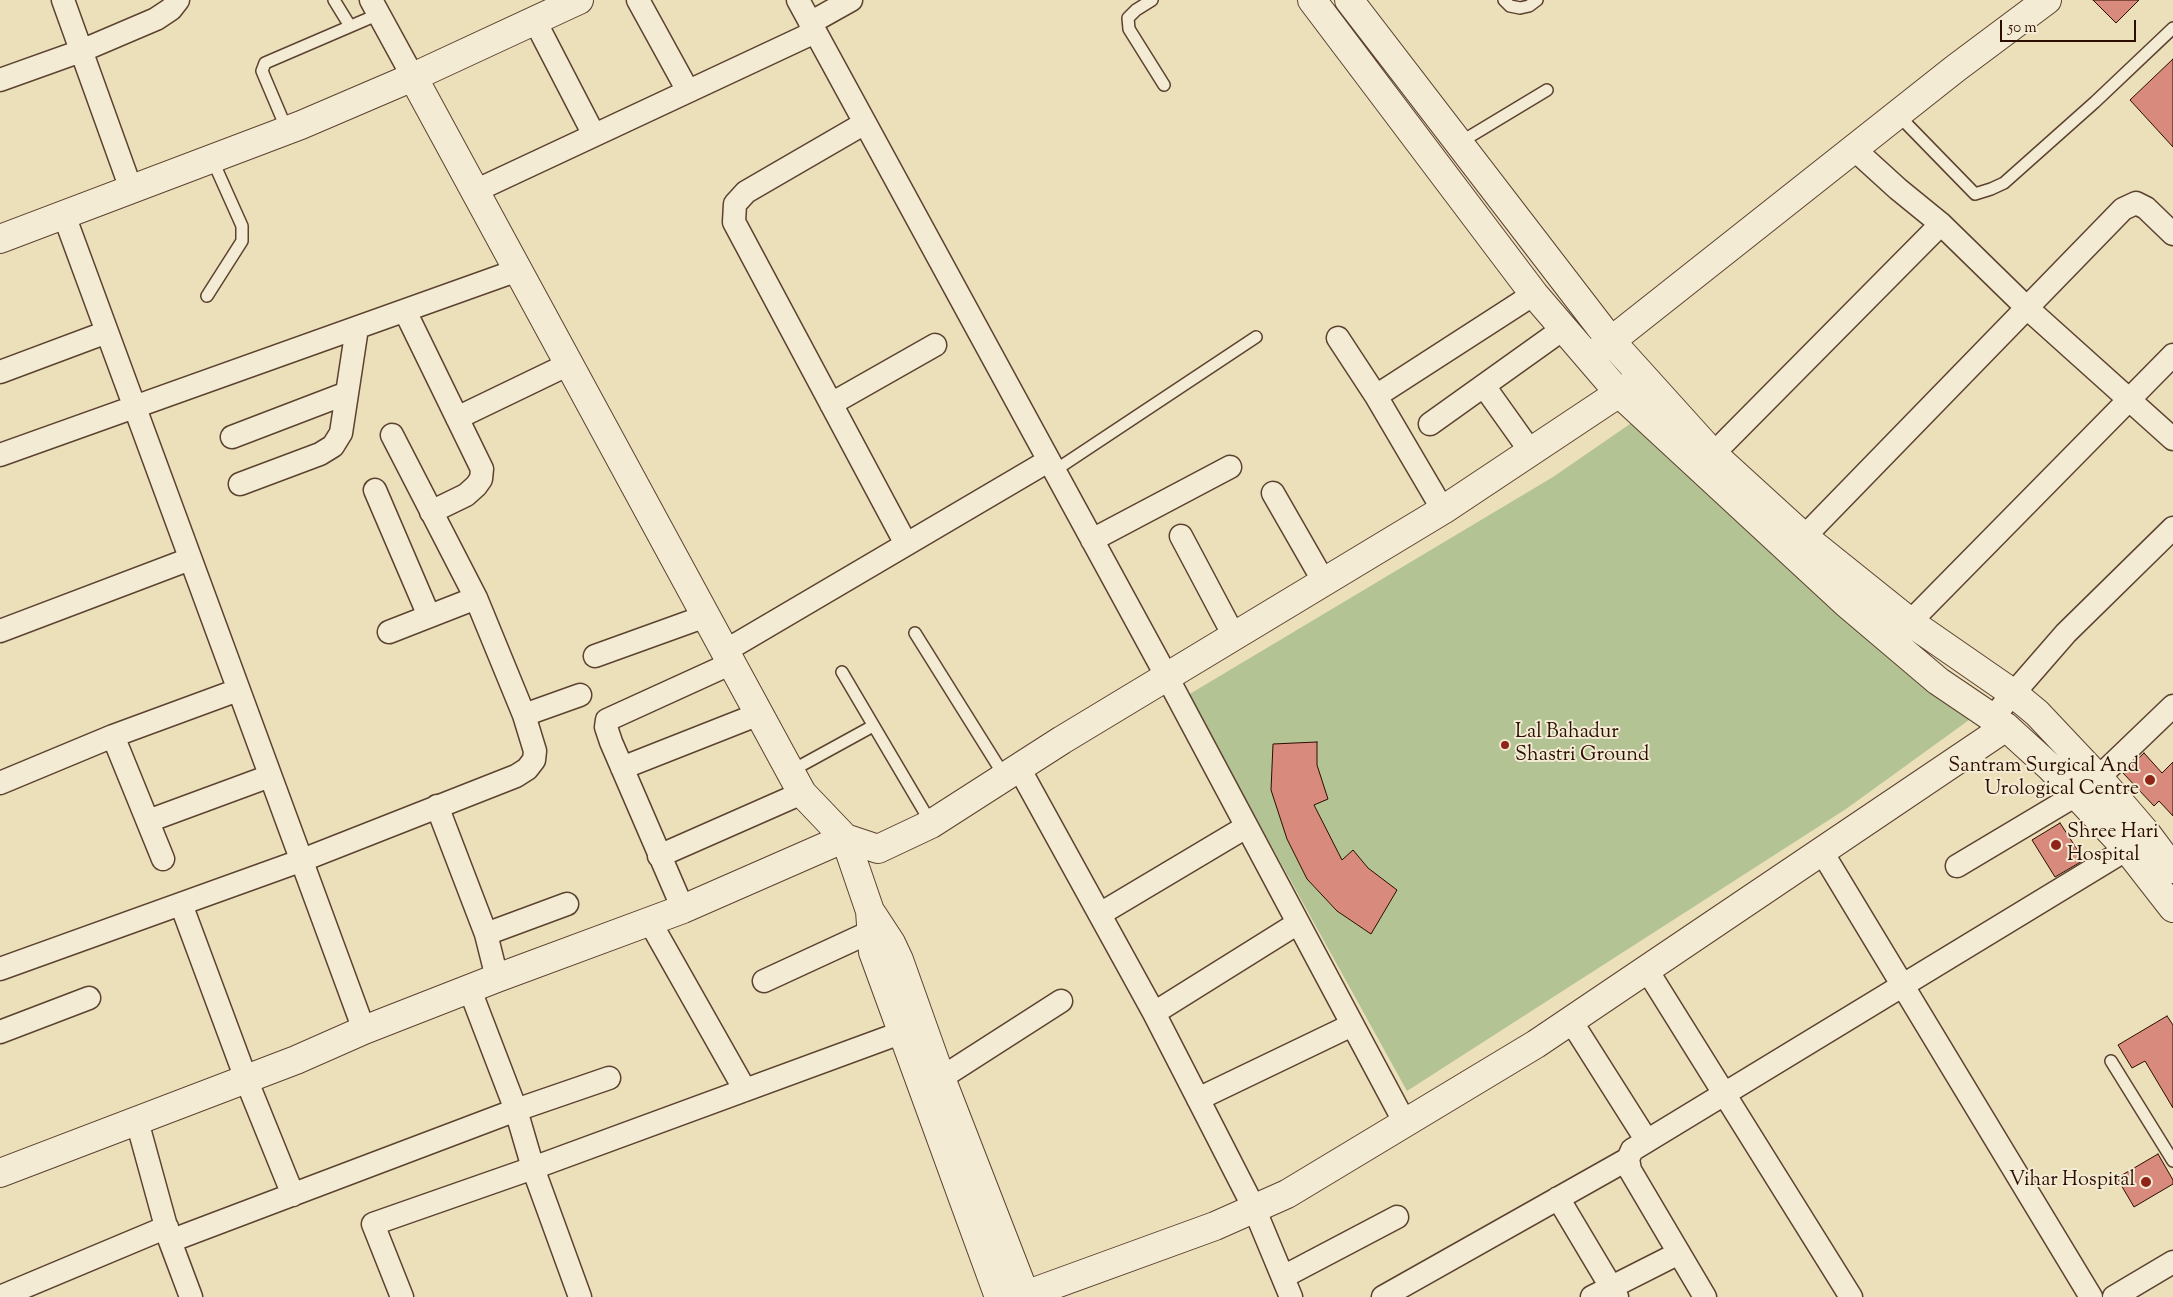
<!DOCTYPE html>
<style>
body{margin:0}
#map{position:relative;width:2173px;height:1297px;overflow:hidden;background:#ece0bb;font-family:"Sorts Mill Goudy",serif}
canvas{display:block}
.scale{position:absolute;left:2000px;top:20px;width:136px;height:22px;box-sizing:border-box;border:2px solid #2c0d01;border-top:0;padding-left:6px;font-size:15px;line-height:18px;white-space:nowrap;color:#2c0d01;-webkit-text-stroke:4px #f3ebd3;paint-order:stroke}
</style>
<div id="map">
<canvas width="2173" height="1297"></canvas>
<div class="scale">50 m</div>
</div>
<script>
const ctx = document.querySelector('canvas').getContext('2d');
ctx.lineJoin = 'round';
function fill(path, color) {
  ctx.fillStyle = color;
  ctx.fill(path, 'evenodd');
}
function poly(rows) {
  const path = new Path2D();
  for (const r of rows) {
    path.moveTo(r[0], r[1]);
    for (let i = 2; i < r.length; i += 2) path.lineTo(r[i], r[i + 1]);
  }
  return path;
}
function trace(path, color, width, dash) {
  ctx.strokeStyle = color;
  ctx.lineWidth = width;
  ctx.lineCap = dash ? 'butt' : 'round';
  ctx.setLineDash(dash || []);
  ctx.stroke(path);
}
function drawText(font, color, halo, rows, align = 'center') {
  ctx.font = font + ' "Sorts Mill Goudy",serif';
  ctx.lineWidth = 4;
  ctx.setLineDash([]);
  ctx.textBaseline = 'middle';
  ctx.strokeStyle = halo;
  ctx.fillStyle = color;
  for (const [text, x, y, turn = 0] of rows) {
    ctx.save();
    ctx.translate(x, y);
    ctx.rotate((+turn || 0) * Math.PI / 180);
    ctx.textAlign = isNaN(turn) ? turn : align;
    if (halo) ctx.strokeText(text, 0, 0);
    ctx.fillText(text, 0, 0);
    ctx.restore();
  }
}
const green = poly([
 [1643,415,1987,707,1846,809,1407,1091,1188,695,1553,477]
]);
const building = poly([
 [2093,0,2139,0,2116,23,2093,0],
 [2173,59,2173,147,2130,100,2173,59],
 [1317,742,1317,765,1328,799,1314,805,1342,860,1353,850,1368,868,1397,890,1371,934,1337,911,1307,879,1287,839,1271,790,1273,744,1317,742],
 [2144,753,2162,773,2173,762,2173,816,2159,801,2154,806,2123,773,2144,753],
 [2060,823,2084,860,2055,877,2032,840,2060,823],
 [2167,1016,2173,1025,2173,1108,2145,1061,2132,1068,2118,1045,2167,1016],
 [2158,1154,2173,1180,2173,1184,2134,1207,2117,1178,2158,1154]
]);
const service = poly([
 [334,0,350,26],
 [1152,0,1136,10,1128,18,1129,29,1164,85],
 [1504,0,1510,6,1520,8,1529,6,1537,0],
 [1898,115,1975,194,1991,189,2004,183,2095,102,2173,28],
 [287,130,262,71,265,63,379,14],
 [1459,143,1547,90],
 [207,296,242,241,242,226,212,159],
 [1054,471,1256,337],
 [915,633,1005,777],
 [842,672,931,823],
 [791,771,873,726],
 [2111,1061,2173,1161]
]);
const minor = poly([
 [63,0,131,189],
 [371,0,413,77],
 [638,0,688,91],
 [798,0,1167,677,1405,1123],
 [535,21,594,135],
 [810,23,851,0],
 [0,80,81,51,156,19,171,9,178,0],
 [865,123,746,192,735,204,734,222,906,544],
 [1854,149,1898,189,1941,224,2026,307,2173,439],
 [475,191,815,32],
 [64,215,364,1030],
 [405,311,482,469,481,479,476,486,466,495,431,512],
 [1338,338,1376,396,1443,510],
 [0,372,107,332],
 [1484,386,1531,452],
 [1376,396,1534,294],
 [831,404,935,345],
 [457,418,569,364],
 [1430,424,1563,329],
 [232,437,347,393],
 [1713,454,1941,224],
 [0,455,518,270],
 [240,484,320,454,333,446,341,433,357,328],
 [375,490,429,616],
 [1273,493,1324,582],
 [1181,536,1234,636],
 [1804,537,2123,209,2136,203,2146,208,2173,234],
 [1092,540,1230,467],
 [1910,622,2173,355],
 [0,631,190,559],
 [389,632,476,598],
 [725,651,1048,461],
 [595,656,706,616],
 [524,715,580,695],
 [1992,718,2066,633,2173,528],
 [113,736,163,859],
 [622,768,759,714],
 [1019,768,1154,1013,1192,1087,1254,1208,1291,1297],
 [2098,778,2173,706],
 [0,783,113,736,238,690],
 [437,806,486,934,497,978],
 [148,821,270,776],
 [1822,852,2091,1297],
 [659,856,802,793],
 [1957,866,2076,795],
 [181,904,246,1079,293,1195],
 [683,909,611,742,606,727,607,720,732,663],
 [1100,914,1246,827],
 [650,922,745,1090],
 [486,934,567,904],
 [0,969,300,861,516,776,527,769,534,760,535,751,524,715,476,598,392,435],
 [1647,970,1851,1297],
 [764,981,881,927],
 [470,990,516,1110,533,1168,580,1297],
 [1154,1013,1298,923],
 [1571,1021,1647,1141],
 [0,1032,89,998],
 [941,1078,1061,1001],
 [1198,1099,1352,1025],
 [137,1121,170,1241,191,1297],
 [1558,1198,1617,1297],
 [170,1241,516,1110,609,1078],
 [1283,1277,1397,1217],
 [0,1297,167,1227],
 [402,1297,373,1224,533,1168,903,1032],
 [1383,1297,1628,1159],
 [1592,1297,1679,1253],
 [1705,1297,1630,1170,1628,1159,1632,1150,2127,849],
 [2114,1297,2173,1262]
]);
const tertiary = poly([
 [1312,0,1534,294,1619,393,1846,603,1938,681,2006,727,2051,768,2127,849,2173,908],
 [1349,0,1611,341,1713,454,1804,537,1910,622,2014,694,2037,713,2104,784,2147,834,2173,869],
 [413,77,802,793,845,838,870,911,873,952,999,1297],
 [0,239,301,125,413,77,579,0],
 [1597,352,1956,68,2047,0],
 [872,914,891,943,899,960,941,1078,1026,1297],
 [0,1173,296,1060,364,1030,497,978,683,909,845,838,878,849,931,824,1062,740,1443,510,1643,377],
 [1020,1297,1215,1226,1287,1194,1536,1044,2006,727]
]);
const markers = [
 [1505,745,5,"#8f2418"],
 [2150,780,6,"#8f2418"],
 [2056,845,6,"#8f2418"],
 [2146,1182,6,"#8f2418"]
];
const poiNames = [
 ["Lal Bahadur",1515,734],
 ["Shastri Ground",1515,757],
 ["Santram Surgical And",2139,768,"right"],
 ["Urological Centre",2139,791,"right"],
 ["Shree Hari",2067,834],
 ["Hospital",2067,857],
 ["Vihar Hospital",2135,1182,"right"]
];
fill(green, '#b3c394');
fill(building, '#d88b7c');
trace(building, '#2c0d01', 1);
trace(service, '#5c4230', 14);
trace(minor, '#5c4230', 25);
trace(tertiary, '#5c4230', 30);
trace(service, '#f3ebd3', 11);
trace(minor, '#f3ebd3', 22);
trace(tertiary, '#f3ebd3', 28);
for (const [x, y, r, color] of markers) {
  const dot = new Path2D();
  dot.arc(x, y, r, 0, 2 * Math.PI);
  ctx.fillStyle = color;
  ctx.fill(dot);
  trace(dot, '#f3ebd3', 2);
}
drawText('20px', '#2c0d01', '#f3ebd3', poiNames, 'left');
</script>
